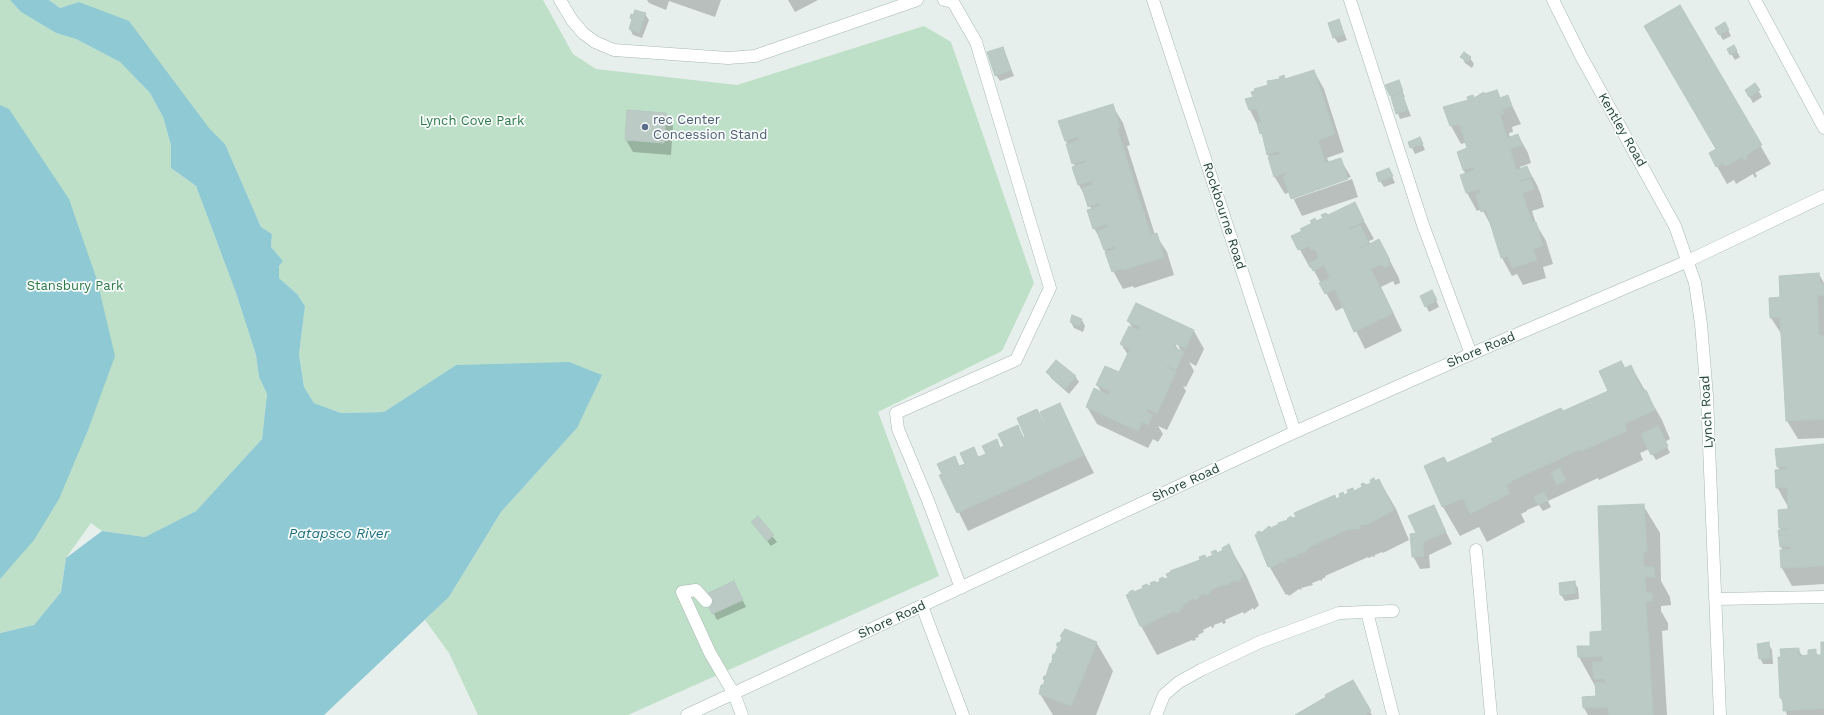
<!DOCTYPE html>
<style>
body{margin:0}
canvas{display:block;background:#e6efeb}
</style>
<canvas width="1824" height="715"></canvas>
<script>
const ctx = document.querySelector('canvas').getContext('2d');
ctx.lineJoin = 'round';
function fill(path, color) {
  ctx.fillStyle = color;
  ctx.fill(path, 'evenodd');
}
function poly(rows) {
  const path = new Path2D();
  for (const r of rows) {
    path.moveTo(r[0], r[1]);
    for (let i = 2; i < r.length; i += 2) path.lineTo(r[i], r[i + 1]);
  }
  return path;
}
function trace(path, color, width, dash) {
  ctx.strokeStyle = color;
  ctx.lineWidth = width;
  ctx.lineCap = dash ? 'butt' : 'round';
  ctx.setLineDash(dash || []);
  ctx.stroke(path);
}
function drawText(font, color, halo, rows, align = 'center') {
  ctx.font = font + ' "Work Sans",sans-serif';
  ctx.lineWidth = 3.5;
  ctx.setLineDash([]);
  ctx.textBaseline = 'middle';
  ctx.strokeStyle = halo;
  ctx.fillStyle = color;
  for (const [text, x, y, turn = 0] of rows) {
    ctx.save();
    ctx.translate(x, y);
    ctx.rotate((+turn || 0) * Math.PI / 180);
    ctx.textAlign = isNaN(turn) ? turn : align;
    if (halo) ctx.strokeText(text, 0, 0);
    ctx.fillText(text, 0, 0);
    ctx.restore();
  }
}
const green = poly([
 [0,0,10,0,21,12,56,33,76,39,120,62,150,93,163,117,171,145,171,168,196,186,236,293,256,355,259,377,267,394,262,439,196,511,145,537,102,531,91,523,66,558,61,592,34,625,0,633],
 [49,0,543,0,573,54,596,69,737,85,924,26,951,42,1034,283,1002,351,878,412,939,576,628,715,478,715,449,653,425,620,449,597,501,512,577,428,456,365,384,412,341,413,314,403,304,387,299,354,305,306,297,294,279,278,279,266,283,261,271,247,272,234,261,227,225,144,79,2,60,8]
]);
const water = poly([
 [10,0,49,0,60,8,79,2,129,21,209,128,225,144,261,227,272,234,271,247,283,261,279,266,279,278,297,294,305,306,299,354,304,387,314,403,341,413,384,412,456,365,569,362,602,375,577,428,501,512,449,597,324,715,0,715,0,633,34,625,61,592,66,558,102,531,145,537,196,511,262,439,267,394,259,377,256,355,236,293,196,186,171,168,171,145,163,117,150,93,120,62,76,39,56,33,21,12],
 [0,105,9,109,69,199,97,280,115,356,88,430,59,499,34,540,0,579]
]);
const shadow = poly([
 [647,0,721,0,715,17,669,1,666,10,649,3],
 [788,0,818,0,795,12],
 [1680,6,1771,164,1755,173,1757,176,1755,178,1753,174,1736,184,1734,180,1727,184,1710,154,1717,150],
 [645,14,649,20,642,38,633,35,630,29,633,21,631,18],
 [1339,21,1347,40,1338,43,1334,37],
 [1716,28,1728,30,1731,36,1723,40],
 [1734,46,1740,57,1735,60,1728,49],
 [1003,48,1014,76,1000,81,996,75],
 [1464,53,1470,58,1474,64,1472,68,1465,63,1462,57],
 [1314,71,1324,89,1344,152,1327,158,1329,162,1340,159,1351,177,1294,197,1294,199,1352,179,1358,197,1302,216,1290,192,1285,194,1274,176,1264,138,1250,110,1247,100,1254,98,1285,80],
 [1398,81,1405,97,1403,97,1411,116,1400,119,1391,95],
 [1755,85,1762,97,1753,103,1746,90],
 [1497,91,1501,99,1508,97,1521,124,1512,127,1513,132,1509,133,1510,138,1518,135,1528,153,1531,163,1520,167,1520,169,1527,167,1537,185,1541,195,1544,207,1532,211,1536,224,1546,241,1553,264,1543,267,1546,278,1523,285,1517,274,1512,276,1502,258,1493,229,1482,209,1477,211,1467,193,1461,176,1466,174,1463,170,1469,149,1467,142,1461,144,1451,126,1445,108,1480,97,1479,94,1483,93,1485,95],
 [1112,105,1123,123,1130,145,1127,146,1155,235,1156,235,1167,252,1174,275,1134,288,1133,286,1123,289,1113,271,1103,245,1094,228,1092,210,1079,185,1074,167,1075,167,1066,141],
 [665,114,673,126,671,155,633,152,626,140],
 [1420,138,1425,150,1415,154,1409,142],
 [1392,176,1395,183,1384,187,1380,181],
 [1354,203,1374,239,1369,241,1371,245,1389,259,1399,278,1400,283,1395,285,1393,281,1381,287,1402,331,1365,349,1344,307,1336,311,1312,267,1310,268,1293,237,1303,232,1316,222],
 [1819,274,1824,283,1824,438,1798,439,1787,421,1782,335,1771,318,1781,298],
 [1435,298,1439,307,1429,312,1426,306],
 [1073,316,1082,320,1085,326,1083,332,1074,328,1071,322],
 [1128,321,1194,331,1204,349,1196,366,1189,362,1194,371,1186,387,1183,386,1186,391,1167,430,1158,426,1163,434,1158,442,1153,439,1148,448,1097,424,1087,407,1102,393,1097,385,1119,373,1128,355,1121,344,1133,328],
 [1175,339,1181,351,1179,351,1173,340],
 [1631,366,1662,420,1670,439,1665,442,1670,453,1656,460,1649,449,1640,453,1643,460,1599,480,1598,478,1548,501,1551,507,1543,511,1539,505,1527,510,1527,511,1521,514,1525,522,1487,542,1479,527,1460,536,1443,507,1425,467,1447,464,1609,391,1625,369],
 [1048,372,1075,376,1079,382,1069,394,1051,378],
 [1059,404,1094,473,968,531,941,476,943,474,954,457,960,467,966,464,973,448,979,458,987,454,996,440,1001,449,1005,447,1017,426,1024,438,1027,437,1037,410,1047,428],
 [1824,445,1824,584,1792,586,1782,568,1781,551,1783,551,1781,547,1782,531,1780,528,1789,510,1789,505,1787,505,1777,487,1780,470,1778,467,1777,450],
 [1379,480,1396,509,1409,540,1383,553,1382,552,1375,555,1374,558,1373,556,1369,558,1368,557,1325,576,1326,577,1322,579,1322,581,1320,580,1312,583,1313,585,1301,588,1302,590,1299,589,1289,596,1288,594,1286,595,1269,566,1261,534],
 [1643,505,1660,533,1661,581,1670,597,1671,605,1661,606,1661,611,1668,623,1668,630,1662,631,1667,715,1588,715,1584,708,1597,697,1595,686,1579,657,1591,647,1603,632],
 [1433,506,1452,544,1429,555,1430,568,1420,569,1413,556],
 [758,518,777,542,771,546,752,522],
 [1229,546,1246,575,1259,605,1254,610,1253,608,1244,614,1243,612,1225,620,1226,623,1223,624,1222,622,1214,625,1214,627,1212,628,1211,626,1203,630,1204,632,1198,635,1199,637,1195,638,1196,640,1193,641,1192,640,1157,655,1141,626,1134,593,1169,578,1224,551],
 [1574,582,1578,588,1579,599,1565,601,1561,595],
 [737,589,746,607,717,620,705,596],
 [1061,636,1096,642,1113,671,1096,715,1053,715,1040,694,1045,681,1044,679,1047,677,1059,648,1057,645,1060,644,1063,639],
 [1768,643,1772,650,1773,664,1763,664,1760,658],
 [1824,643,1824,715,1787,715,1781,698,1779,658,1798,649,1803,657,1809,656,1815,650,1818,656,1822,656],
 [1352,682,1372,715,1296,715]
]);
const building = poly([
 [1680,5,1762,145,1746,155,1748,158,1744,160,1742,157,1725,166,1723,163,1716,167,1709,153,1716,149,1644,26,1680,5],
 [635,10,646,13,639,33,629,29,632,19,630,18,631,14,633,15,635,10],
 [1339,19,1344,34,1333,38,1328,23,1339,19],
 [1725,22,1729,30,1719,35,1715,28,1725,22],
 [1734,45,1737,51,1730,55,1727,49,1734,45],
 [1003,47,1011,70,995,76,987,52,1003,47],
 [1464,52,1471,57,1468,62,1460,57,1464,52],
 [1314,70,1335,134,1318,140,1325,163,1341,158,1348,179,1291,199,1283,176,1287,174,1286,172,1274,177,1268,157,1280,154,1279,151,1267,155,1262,133,1260,134,1257,123,1261,122,1256,108,1249,110,1245,99,1253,97,1251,92,1255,91,1254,89,1268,85,1267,81,1280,79,1279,77,1284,75,1285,79,1314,70],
 [1399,80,1403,91,1390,96,1385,85,1399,80],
 [1755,83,1760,90,1749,97,1745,90,1755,83],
 [1497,90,1500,98,1508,95,1512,106,1502,109,1504,114,1500,115,1507,138,1518,134,1522,145,1510,149,1516,170,1527,166,1531,177,1519,180,1520,182,1531,179,1534,189,1522,193,1532,222,1536,222,1543,246,1533,249,1537,260,1512,268,1508,256,1501,258,1486,210,1481,212,1476,195,1481,193,1480,189,1466,193,1460,175,1475,170,1473,167,1463,170,1457,152,1467,148,1460,125,1458,124,1450,126,1443,107,1468,100,1467,97,1473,95,1474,98,1484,92,1484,94,1497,90],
 [1402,93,1408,110,1396,114,1391,97,1402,93],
 [1113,104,1120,127,1117,128,1151,235,1157,233,1164,257,1123,270,1122,268,1112,272,1105,252,1115,249,1114,246,1104,250,1097,231,1108,227,1107,224,1093,229,1087,210,1100,206,1099,203,1088,207,1082,188,1093,184,1092,181,1078,185,1072,167,1086,162,1085,160,1072,164,1066,144,1079,140,1078,137,1065,141,1058,121,1113,104],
 [627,110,666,113,664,143,625,140,627,110],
 [1420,137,1423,144,1410,148,1408,142,1420,137],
 [1389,168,1393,176,1379,182,1376,173,1389,168],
 [1355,202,1364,221,1350,228,1351,230,1360,225,1369,243,1359,248,1360,249,1379,239,1390,260,1388,260,1390,265,1384,268,1382,264,1371,269,1393,313,1354,332,1335,289,1325,294,1319,283,1330,278,1324,265,1313,271,1309,263,1319,258,1315,249,1311,250,1309,246,1298,250,1291,236,1302,231,1300,229,1312,223,1310,221,1315,218,1316,221,1323,218,1321,215,1326,213,1328,215,1355,202],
 [1819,273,1820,284,1824,284,1824,295,1817,295,1819,335,1824,336,1824,419,1786,421,1780,317,1770,318,1769,298,1780,297,1779,276,1819,273],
 [1432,290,1437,300,1425,307,1420,296,1432,290],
 [1136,303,1194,330,1186,348,1176,344,1174,347,1184,352,1176,370,1167,366,1166,367,1176,372,1157,413,1148,409,1146,412,1153,415,1148,425,1142,422,1138,431,1086,407,1094,388,1108,395,1110,391,1096,385,1105,366,1119,372,1130,349,1120,344,1129,326,1138,330,1140,327,1127,321,1136,303],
 [1072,315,1082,319,1079,326,1070,322,1072,315],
 [1056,360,1076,376,1065,389,1046,372,1056,360],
 [1621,361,1625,368,1631,365,1643,392,1646,390,1655,410,1624,424,1627,431,1581,451,1581,449,1511,481,1512,482,1506,485,1510,493,1470,514,1463,498,1442,507,1424,466,1444,457,1447,463,1493,442,1491,439,1561,408,1563,411,1608,391,1599,371,1621,361],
 [1060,403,1084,455,957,513,939,475,942,474,937,464,955,456,959,466,965,464,960,453,974,447,978,457,986,454,982,446,997,439,1000,448,1004,446,998,434,1018,425,1023,438,1025,437,1017,418,1037,409,1046,427,1047,427,1040,412,1060,403],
 [1658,426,1668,446,1651,455,1641,434,1658,426],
 [1824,444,1824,566,1781,568,1780,550,1791,549,1790,546,1780,547,1778,530,1789,529,1789,528,1779,528,1778,510,1788,509,1787,487,1776,488,1775,470,1786,469,1786,467,1777,467,1775,449,1824,444],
 [1560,468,1566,480,1557,485,1551,473,1560,468],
 [1374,478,1375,481,1379,479,1394,510,1366,525,1365,524,1359,526,1360,528,1356,529,1356,528,1351,530,1351,528,1309,547,1310,548,1306,550,1307,552,1297,554,1297,556,1285,559,1286,561,1283,563,1282,561,1271,568,1271,566,1268,567,1255,535,1257,534,1257,532,1260,531,1261,533,1269,526,1271,528,1279,524,1278,523,1288,520,1287,519,1291,516,1292,518,1296,517,1294,513,1335,495,1336,499,1340,497,1339,494,1343,492,1344,495,1348,493,1347,490,1353,488,1354,491,1362,487,1361,484,1364,483,1366,485,1371,483,1370,480,1374,478],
 [1544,492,1548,500,1538,505,1534,497,1544,492],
 [1644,504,1647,552,1643,552,1644,567,1654,567,1655,577,1645,577,1646,593,1652,593,1652,601,1646,602,1653,715,1609,715,1608,707,1583,708,1582,697,1596,696,1595,683,1607,682,1604,679,1594,679,1592,662,1603,661,1603,656,1578,657,1577,646,1590,646,1590,632,1602,631,1598,506,1644,504],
 [1434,505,1446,532,1423,542,1424,556,1412,557,1410,534,1416,533,1408,516,1434,505],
 [758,516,774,535,767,541,751,522,758,516],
 [1229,544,1243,576,1240,578,1240,580,1236,581,1236,579,1226,586,1225,584,1209,591,1210,594,1206,595,1205,593,1198,596,1199,598,1195,600,1194,598,1187,601,1188,602,1182,605,1183,608,1179,609,1180,611,1175,613,1174,611,1144,626,1140,626,1126,595,1129,594,1129,592,1133,590,1134,592,1143,588,1142,586,1147,584,1148,586,1151,585,1150,583,1155,581,1156,583,1160,581,1159,579,1163,577,1164,579,1168,578,1166,574,1171,572,1170,571,1200,560,1199,557,1205,555,1206,558,1213,555,1211,552,1216,550,1217,553,1223,550,1222,548,1229,544],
 [734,581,743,600,712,614,704,595,734,581],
 [1575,581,1576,593,1560,595,1559,583,1575,581],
 [1065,629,1097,642,1071,706,1039,694,1041,685,1043,685,1045,680,1043,679,1044,676,1046,676,1050,663,1051,664,1053,658,1052,658,1053,654,1055,654,1058,646,1056,645,1058,642,1060,643,1062,637,1060,636,1065,629],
 [1769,642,1770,658,1759,659,1757,644,1769,642],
 [1821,642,1824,642,1824,708,1783,711,1783,698,1780,698,1778,657,1781,657,1780,649,1799,648,1799,656,1808,655,1808,650,1816,649,1816,655,1821,655,1821,642],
 [1353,680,1371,711,1365,715,1295,715,1326,697,1325,695,1353,680]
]);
const minor = poly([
 [560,0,572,20,583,33,595,42,614,50,728,58,755,56,917,0],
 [944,0,953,2,976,42,1050,288,1016,360,896,413,898,429,927,498,961,588],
 [1153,0,1295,432],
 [1350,0,1423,225,1471,354],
 [1553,0,1581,56,1675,226,1695,283,1701,324,1707,396,1720,715],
 [1755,0,1824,128],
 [1476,550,1491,715],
 [1715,599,1824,597],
 [706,601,696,590,682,592,710,653,734,694,742,715],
 [922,606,963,715],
 [1367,612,1393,715],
 [687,715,1295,432,1471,354,1688,261,1824,196],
 [1156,715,1164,695,1179,682,1201,670,1260,642,1339,613,1393,611]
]);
const markers = [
 [645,127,4,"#5c6f8a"]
];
const serviceNames = [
 ["rec Center",653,120],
 ["Concession Stand",653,135]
];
const parkNames = [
 ["Lynch Cove Park",472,121],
 ["Stansbury Park",75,286]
];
const streetNames = [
 ["Kentley Road",1622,130,60],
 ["Rockbourne Road",1224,216,72],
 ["Shore Road",1481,350,-23],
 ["Lynch Road",1707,412,-93],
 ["Shore Road",1186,483,-25],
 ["Shore Road",892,620,-25]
];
const waterNames = [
 ["Patapsco River",339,534]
];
fill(green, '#bfe0c8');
fill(water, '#8ec9d4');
fill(shadow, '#0003');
fill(building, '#bbcac4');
trace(building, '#b8c9c2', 1);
trace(minor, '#a8b8b2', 13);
trace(minor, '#fff', 12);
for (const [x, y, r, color] of markers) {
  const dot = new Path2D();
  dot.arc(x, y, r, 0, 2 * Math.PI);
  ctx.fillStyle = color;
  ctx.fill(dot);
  trace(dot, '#f7fbf9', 1.5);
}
drawText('13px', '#4e5e75', '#f7fbf9', serviceNames, 'left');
drawText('13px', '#2d7a4b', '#f7fbf9', parkNames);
drawText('13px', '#24423a', '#f7fbf9', streetNames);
drawText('italic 14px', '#1c6f80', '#f7fbf9', waterNames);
</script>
